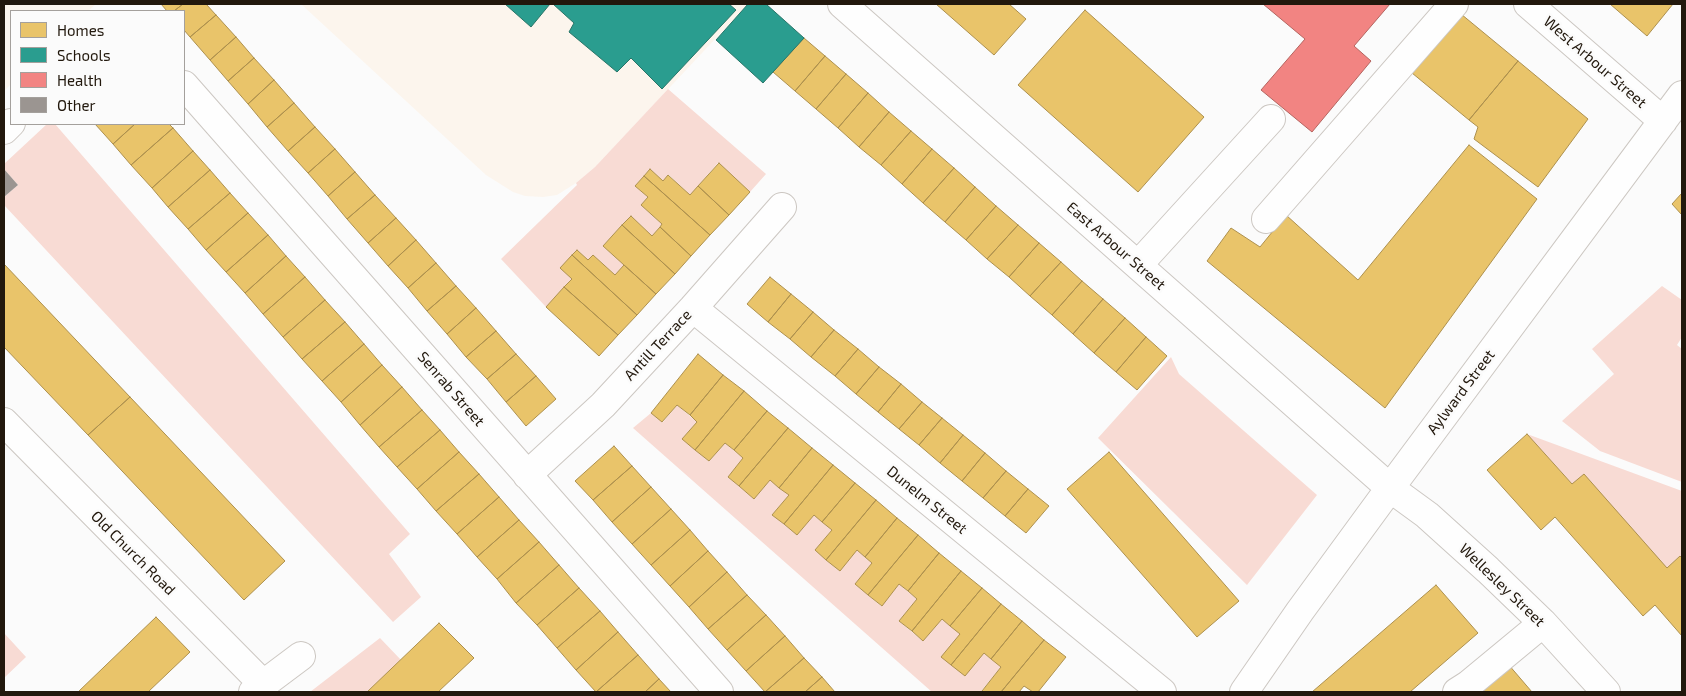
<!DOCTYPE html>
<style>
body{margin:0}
#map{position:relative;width:1686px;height:696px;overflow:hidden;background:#fbfbfb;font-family:"Exo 2",sans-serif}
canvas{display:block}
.frame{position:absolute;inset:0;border:5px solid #22180d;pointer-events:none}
.legend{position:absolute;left:10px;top:10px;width:175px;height:115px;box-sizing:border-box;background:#fbfbfb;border:1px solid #a4a09c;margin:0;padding:6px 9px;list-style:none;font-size:15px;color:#22180d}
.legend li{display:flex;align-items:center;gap:10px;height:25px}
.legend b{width:25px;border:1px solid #a4a09c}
</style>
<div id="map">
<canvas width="1686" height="696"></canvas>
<div class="frame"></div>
<ul class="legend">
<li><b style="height:14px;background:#e9c46a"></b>Homes</li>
<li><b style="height:14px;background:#2a9d8f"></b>Schools</li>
<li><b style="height:14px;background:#f28482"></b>Health</li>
<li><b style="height:14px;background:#9b9591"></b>Other</li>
</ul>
</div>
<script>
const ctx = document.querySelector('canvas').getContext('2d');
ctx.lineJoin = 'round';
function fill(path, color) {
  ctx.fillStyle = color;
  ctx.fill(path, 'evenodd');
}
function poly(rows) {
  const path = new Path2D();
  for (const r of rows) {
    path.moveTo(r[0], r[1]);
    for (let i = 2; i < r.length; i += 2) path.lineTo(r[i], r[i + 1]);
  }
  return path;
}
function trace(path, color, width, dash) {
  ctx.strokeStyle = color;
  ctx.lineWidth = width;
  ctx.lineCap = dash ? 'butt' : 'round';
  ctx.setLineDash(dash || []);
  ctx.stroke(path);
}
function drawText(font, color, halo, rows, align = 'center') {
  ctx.font = font + ' "Exo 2",sans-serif';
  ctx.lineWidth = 5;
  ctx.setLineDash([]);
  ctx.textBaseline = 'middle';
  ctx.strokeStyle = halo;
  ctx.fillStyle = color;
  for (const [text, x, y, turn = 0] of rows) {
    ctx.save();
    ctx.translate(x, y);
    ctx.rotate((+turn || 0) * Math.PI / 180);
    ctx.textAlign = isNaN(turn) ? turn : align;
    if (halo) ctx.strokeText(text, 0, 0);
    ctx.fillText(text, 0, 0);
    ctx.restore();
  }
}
const built = poly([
 [4,4,96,4,88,11,11,11,11,84,4,91],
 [301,4,748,4,595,167,576,183,557,195,543,197,525,196,513,192,486,175]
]);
const green = poly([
 [668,89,766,174,750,192,718,163,690,195,669,175,663,181,650,169,635,186,648,197,641,205,662,224,652,236,631,216,622,225,603,246,624,265,615,275,593,255,588,260,577,250,561,268,572,279,546,307,501,259,577,185,576,183,595,167],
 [47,124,55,124,410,534,389,554,421,597,393,622,4,205,4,197,18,185,4,169,4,164],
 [1662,286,1682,300,1682,337,1677,345,1682,349,1682,482,1600,451,1562,421,1614,374,1592,349],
 [1171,357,1179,374,1317,495,1247,585,1098,438],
 [677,405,697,422,682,439,709,461,725,443,743,458,728,477,754,499,770,480,789,495,772,515,784,524,797,535,814,515,832,530,815,550,826,560,840,570,857,550,872,563,855,584,881,606,899,584,917,599,899,621,923,641,942,619,1001,667,982,690,984,692,932,692,633,428,651,413,663,422],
 [1527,434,1682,491,1682,558,1680,556,1667,568,1572,484],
 [4,633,26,657,4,678],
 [380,638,401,660,367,692,310,692]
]);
const homes = poly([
 [161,4,183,4,174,11,167,11,161,4],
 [183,4,206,4,216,15,190,37,184,30,184,11,174,11,183,4],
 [936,4,1009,4,1026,19,994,55,936,4],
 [1610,4,1673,4,1647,36,1610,4],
 [1085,10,1204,117,1138,192,1018,85,1085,10],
 [1461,14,1518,61,1469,120,1412,73,1461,14],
 [216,15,236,37,210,60,190,37,216,15],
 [236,37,254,58,228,81,210,60,236,37],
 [804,38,825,56,795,91,773,72,804,38],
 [825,56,846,74,816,109,795,91,825,56],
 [254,58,274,80,248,104,228,81,254,58],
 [1518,61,1588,119,1538,187,1474,139,1478,127,1469,120,1518,61],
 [846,74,868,93,838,128,816,109,846,74],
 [274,80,294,103,267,127,248,104,274,80],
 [868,93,889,112,859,147,838,128,868,93],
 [294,103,315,127,288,151,267,127,294,103],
 [889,112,911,131,881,165,859,147,889,112],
 [95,124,135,124,113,144,95,124],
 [135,124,169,124,173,128,131,165,113,144,135,124],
 [315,127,335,149,308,173,288,151,315,127],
 [173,128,193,151,152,188,131,165,173,128],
 [911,131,932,149,902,184,881,165,911,131],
 [1469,145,1537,199,1385,408,1207,261,1231,228,1260,247,1286,215,1358,280,1469,145],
 [335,149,355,172,328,196,308,173,335,149],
 [932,149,954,168,923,203,902,184,932,149],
 [193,151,210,170,168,207,152,188,193,151],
 [719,163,750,192,729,215,698,186,719,163],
 [954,168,975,187,945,222,923,203,954,168],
 [650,169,663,181,668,175,690,195,698,186,729,215,710,235,644,176,650,169],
 [210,170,230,193,188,229,168,207,210,170],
 [355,172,375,195,347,219,328,196,355,172],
 [644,176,710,235,691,256,660,227,662,224,641,205,648,197,635,186,644,176],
 [975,187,996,206,966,240,945,222,975,187],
 [230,193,248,213,206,250,188,229,230,193],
 [1682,193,1682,215,1672,204,1682,193],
 [375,195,396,218,368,243,347,219,375,195],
 [996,206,1018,225,987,259,966,240,996,206],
 [248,213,268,235,226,272,206,250,248,213],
 [631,216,652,236,660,227,691,256,675,274,622,225,631,216],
 [396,218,416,240,388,266,368,243,396,218],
 [622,225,675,274,656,294,603,246,622,225],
 [1018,225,1039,243,1009,277,987,259,1018,225],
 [268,235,286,256,245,293,226,272,268,235],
 [416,240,436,263,408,288,388,266,416,240],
 [1039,243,1061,262,1030,296,1009,277,1039,243],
 [577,250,588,260,593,255,615,275,624,265,656,294,637,315,572,255,577,250],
 [572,255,637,315,618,335,564,287,572,279,560,268,572,255],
 [286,256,305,277,263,314,245,293,286,256],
 [1061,262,1082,281,1052,315,1030,296,1061,262],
 [436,263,456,286,427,311,408,288,436,263],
 [4,264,130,397,88,435,4,347,4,264],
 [305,277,325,300,283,337,263,314,305,277],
 [770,277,791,294,768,322,747,304,770,277],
 [1082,281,1103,299,1073,334,1052,315,1082,281],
 [456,286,476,308,447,334,427,311,456,286],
 [564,287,618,335,599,356,546,307,564,287],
 [791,294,813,312,790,339,768,322,791,294],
 [1103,299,1125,318,1094,353,1073,334,1103,299],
 [325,300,345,322,302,359,283,337,325,300],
 [476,308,496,331,466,357,447,334,476,308],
 [813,312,834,330,811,357,790,339,813,312],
 [1125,318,1146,337,1116,372,1094,353,1125,318],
 [345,322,364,344,322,381,302,359,345,322],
 [834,330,858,349,835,376,811,357,834,330],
 [496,331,516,354,487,379,466,357,496,331],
 [1146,337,1167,356,1137,390,1116,372,1146,337],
 [364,344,382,365,341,402,322,381,364,344],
 [858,349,879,367,856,394,835,376,858,349],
 [516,354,536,376,506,402,487,379,516,354],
 [698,354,723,375,690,415,677,405,662,422,651,413,698,354],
 [382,365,402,387,360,425,341,402,382,365],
 [879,367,901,384,878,412,856,394,879,367],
 [723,375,744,391,695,450,682,439,697,422,690,415,723,375],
 [536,376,556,399,526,426,506,402,536,376],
 [901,384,922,402,899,429,878,412,901,384],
 [402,387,422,410,379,447,360,425,402,387],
 [744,391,767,411,734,450,725,443,709,461,695,450,744,391],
 [130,397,285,561,244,600,88,435,130,397],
 [922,402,942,418,919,445,899,429,922,402],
 [422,410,440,430,397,467,379,447,422,410],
 [767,411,788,428,739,486,728,477,743,458,734,450,767,411],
 [942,418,963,435,940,463,919,445,942,418],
 [788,428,812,448,779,488,770,480,754,499,739,486,788,428],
 [440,430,459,452,417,489,397,467,440,430],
 [1527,434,1572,484,1584,474,1667,568,1680,556,1682,558,1682,636,1655,605,1643,616,1555,517,1541,530,1487,470,1527,434],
 [963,435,985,453,962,481,940,463,963,435],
 [614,446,632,466,593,500,575,481,614,446],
 [812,448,833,465,784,524,772,515,789,495,779,488,812,448],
 [459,452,479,474,436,511,417,489,459,452],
 [1109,452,1239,601,1197,637,1067,489,1109,452],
 [985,453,1006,471,983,498,962,481,985,453],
 [833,465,855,483,822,522,814,515,797,535,784,524,833,465],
 [632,466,651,487,612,522,593,500,632,466],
 [1006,471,1028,489,1005,516,983,498,1006,471],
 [479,474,499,497,457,534,436,511,479,474],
 [855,483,876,500,826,560,815,550,832,530,822,522,855,483],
 [651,487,671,509,632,544,612,522,651,487],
 [1028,489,1049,506,1026,533,1005,516,1028,489],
 [499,497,519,520,477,557,457,534,499,497],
 [876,500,897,518,865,557,857,550,840,571,826,560,876,500],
 [671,509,690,530,651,565,632,544,671,509],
 [897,518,918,535,868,595,855,584,872,563,865,557,897,518],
 [519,520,539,542,497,579,477,557,519,520],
 [690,530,708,551,670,586,651,565,690,530],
 [918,535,939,553,908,591,899,584,882,606,868,595,918,535],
 [539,542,559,565,516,603,497,579,539,542],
 [708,551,727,572,689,607,670,586,708,551],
 [939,553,961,571,912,631,899,621,917,599,908,591,939,553],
 [559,565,579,588,537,625,516,603,559,565],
 [961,571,982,588,950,626,942,619,923,641,912,631,961,571],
 [727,572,747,595,708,629,689,607,727,572],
 [1436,585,1478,633,1410,692,1312,692,1436,585],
 [579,588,600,611,557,648,537,625,579,588],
 [982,588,1001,604,951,665,941,657,960,634,950,626,982,588],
 [747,595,766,615,727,650,708,629,747,595],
 [1001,604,1022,621,991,659,984,653,965,676,951,665,1001,604],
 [600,611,618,632,576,670,557,648,600,611],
 [766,615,785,636,746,671,727,650,766,615],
 [156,617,190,652,148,692,78,692,156,617],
 [1022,621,1044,640,1001,692,984,692,982,691,1001,667,991,659,1022,621],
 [439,623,474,658,438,692,367,692,439,623],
 [618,632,638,655,596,692,576,670,618,632],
 [785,636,804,658,765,692,746,671,785,636],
 [1044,640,1066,657,1038,692,1033,692,1024,686,1019,692,1001,692,1044,640],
 [638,655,659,679,645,692,596,692,638,655],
 [804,658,822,677,805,692,765,692,804,658],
 [1508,664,1532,692,1475,692,1508,664],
 [822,677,835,692,805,692,822,677],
 [659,679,671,692,645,692,659,679]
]);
const schools = poly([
 [505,4,550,4,531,27,505,4],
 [553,4,729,4,736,10,662,89,631,58,617,72,569,32,574,23,553,4],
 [748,4,766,4,804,38,763,83,716,40,748,4]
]);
const health = poly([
 [1263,4,1390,4,1354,46,1371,61,1312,132,1261,90,1305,39,1263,4]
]);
const building = poly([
 [4,169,18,185,4,197]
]);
const minor = poly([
 [842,4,1390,488,1427,515,1488,570,1543,623,1606,692],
 [1528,4,1663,121],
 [184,85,719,692],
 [4,130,11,123],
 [1266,219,1454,4],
 [1138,265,1271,119],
 [693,308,1162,692],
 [4,422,263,684],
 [527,475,603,405,693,308,782,207],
 [253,692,301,656],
 [1244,692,1300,611,1390,488,1682,95],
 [1457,692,1468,685,1543,623]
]);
const streetNames = [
 ["West Arbour Street",1595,62,41],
 ["East Arbour Street",1116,246,41],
 ["Antill Terrace",658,345,-47],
 ["Senrab Street",451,389,49],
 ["Aylward Street",1461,392,-53],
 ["Dunelm Street",927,500,39],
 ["Old Church Road",133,553,45],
 ["Wellesley Street",1502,585,44]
];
fill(built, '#fcf5ed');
fill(green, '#f8dbd4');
fill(homes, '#e9c46a');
trace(homes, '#ad904e', 1);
fill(schools, '#2a9d8f');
trace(schools, '#287568', 1);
fill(health, '#f28482');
trace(health, '#b4645f', 1);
fill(building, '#9b9591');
trace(minor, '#ccc7c2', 30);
trace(minor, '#fefefe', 28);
drawText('15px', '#22180d', '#fbfbfb', streetNames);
</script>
